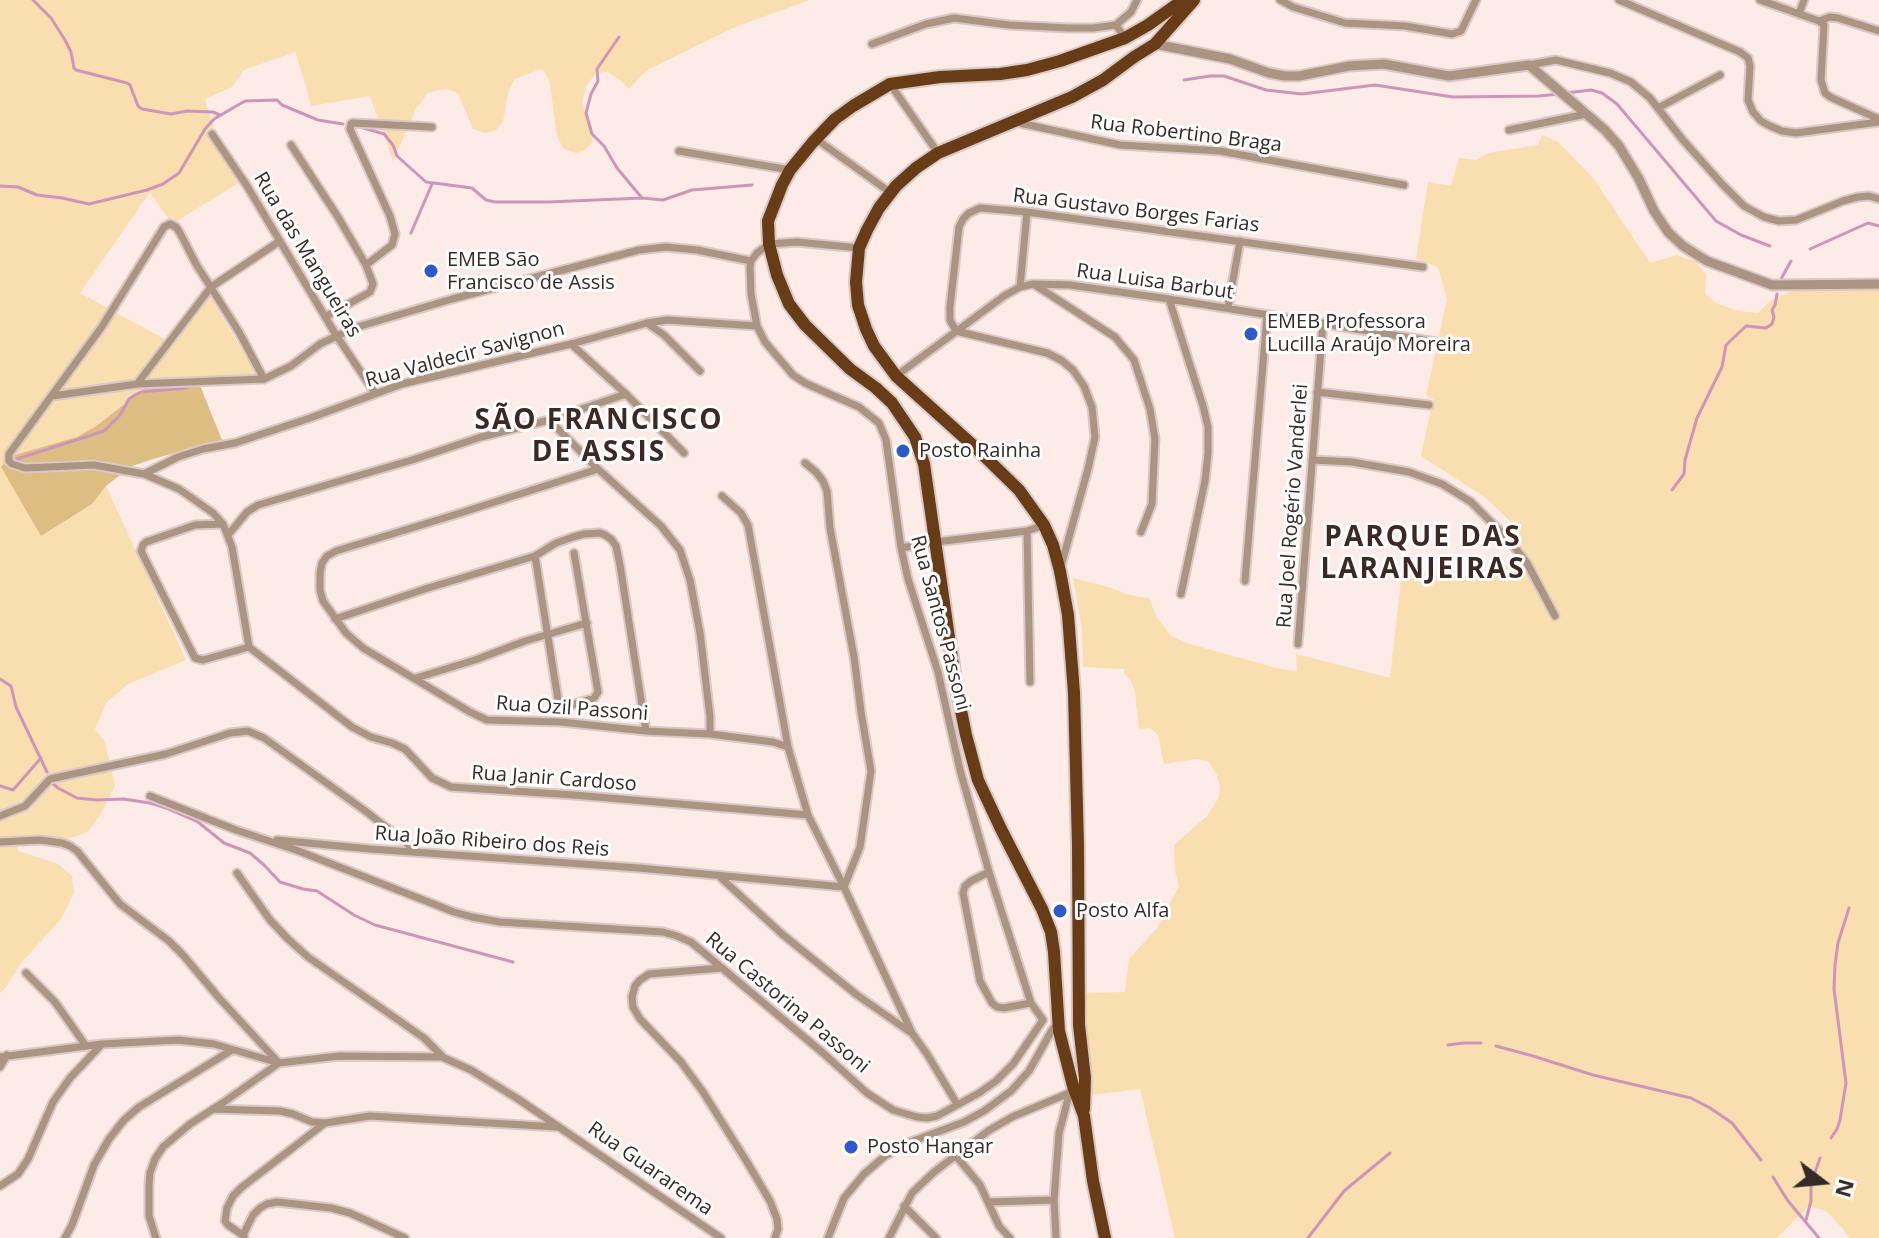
<!DOCTYPE html>
<meta charset="utf-8">
<style>
body{margin:0}
#map{position:relative;width:1879px;height:1238px;overflow:hidden;background:#fdebe7;font-family:"Open Sans",sans-serif}
canvas{display:block}
.north{position:absolute;left:1783px;top:1142px;width:80px;height:80px;-webkit-text-stroke:6px #fff;paint-order:stroke;rotate:106deg;font-size:22px;font-weight:700;line-height:32px;text-align:center;color:#352a27}
.north::after{content:'';display:block;margin:auto;width:28px;height:36px;background:#352a27;clip-path:polygon(50% 0,100% 100%,50% 72%,0 100%)}
</style>
<div id="map">
<canvas width="1879" height="1238"></canvas>
<div class="north">N</div>
</div>
<script>
const ctx = document.querySelector('canvas').getContext('2d');
ctx.lineJoin = 'round';
function fill(path, color) {
  ctx.fillStyle = color;
  ctx.fill(path, 'evenodd');
}
function poly(rows) {
  const path = new Path2D();
  for (const r of rows) {
    path.moveTo(r[0], r[1]);
    for (let i = 2; i < r.length; i += 2) path.lineTo(r[i], r[i + 1]);
  }
  return path;
}
function trace(path, color, width, dash) {
  ctx.strokeStyle = color;
  ctx.lineWidth = width;
  ctx.lineCap = dash ? 'butt' : 'round';
  ctx.setLineDash(dash || []);
  ctx.stroke(path);
}
function drawText(font, color, halo, rows, align = 'center') {
  ctx.font = font + ' "Open Sans",sans-serif';
  ctx.lineWidth = 6;
  ctx.setLineDash([]);
  ctx.textBaseline = 'middle';
  ctx.strokeStyle = halo;
  ctx.fillStyle = color;
  for (const [text, x, y, turn = 0] of rows) {
    ctx.save();
    ctx.translate(x, y);
    ctx.rotate((+turn || 0) * Math.PI / 180);
    ctx.textAlign = isNaN(turn) ? turn : align;
    if (halo) ctx.strokeText(text, 0, 0);
    ctx.fillText(text, 0, 0);
    ctx.restore();
  }
}
const green = poly([
 [0,0,809,0,733,28,647,70,629,89,620,80,608,72,596,73,587,85,582,102,593,142,584,151,576,153,564,149,557,137,550,84,546,74,541,69,515,79,508,92,503,122,495,131,485,133,473,129,458,93,446,89,434,91,427,94,416,109,393,161,370,96,311,106,306,86,295,52,244,70,232,87,205,99,212,124,245,179,172,224,150,192,80,293,170,342,207,292,258,376,145,388,96,426,77,437,11,456,41,536,92,504,106,486,186,660,128,684,106,703,95,729,105,742,115,786,99,817,88,832,71,838,17,844,18,851,58,864,72,876,74,893,61,919,21,963,6,987,0,993],
 [1542,135,1558,142,1593,178,1650,263,1677,255,1696,262,1706,274,1705,294,1716,303,1739,311,1758,313,1770,301,1789,292,1813,286,1879,288,1879,1238,1849,1238,1843,1229,1826,1211,1809,1206,1777,1238,1175,1238,1140,1089,1091,1095,1085,993,1125,992,1129,959,1157,928,1179,886,1175,871,1174,845,1207,816,1219,797,1220,788,1217,775,1208,761,1197,759,1164,764,1158,735,1150,728,1139,729,1135,691,1131,681,1124,673,1124,669,1083,667,1082,628,1073,578,1108,587,1129,595,1149,598,1156,616,1171,636,1186,643,1280,669,1297,671,1296,654,1390,678,1402,571,1492,578,1514,559,1520,539,1516,527,1486,498,1421,456,1433,399,1426,396,1447,299,1438,267,1416,259,1428,182,1451,186,1459,158,1476,160,1489,153,1538,145]
]);
const forest = poly([
 [199,383,222,440,153,459,132,466,106,486,92,504,41,536,1,467,11,456,77,437,96,426,145,388,164,385]
]);
const stream = poly([
 [33,0,51,18,65,40,71,52,74,68,76,70,127,83,130,85,138,106,142,109,171,114,187,111,213,112,220,115],
 [619,37,597,69,598,81,591,94,586,113,592,134,604,146,617,168,642,198],
 [1184,80,1210,76,1224,76,1266,90,1302,94,1375,85,1453,97,1539,96,1559,94],
 [1566,93,1591,90,1602,93,1617,104,1716,221,1741,235,1770,246],
 [360,127,384,134,393,145,397,156,426,182,472,188,486,200,495,202,549,202,642,198,663,200,692,190,752,185],
 [0,186,18,187,37,195,62,198,89,204,147,190,163,184,179,173,205,129,214,119,245,101,277,100,282,105,318,120,343,124],
 [411,233,432,184],
 [1810,249,1868,223,1879,226],
 [1781,279,1791,261],
 [17,459,104,431,120,415,129,399,135,395,141,392,187,388],
 [1672,490,1684,474,1685,460,1697,418,1722,367,1726,345,1746,326,1766,328,1772,324,1774,317,1772,310,1775,305,1777,294],
 [0,679,11,686,16,707,47,772],
 [51,782,58,788,77,798,96,800,123,799,150,803,166,808,198,822,224,843,250,853,264,865,280,882,303,889,317,891,354,915,375,925,513,962],
 [0,786,13,790,41,758],
 [1448,1045,1463,1043,1481,1043],
 [1496,1046,1533,1056,1593,1075,1691,1098,1710,1108,1732,1123,1761,1160],
 [1831,1138,1837,1129,1840,1120,1846,1083,1834,989,1835,965,1838,943,1849,908],
 [1773,1177,1788,1201,1819,1238],
 [1806,1220,1811,1201,1811,1184,1820,1158],
 [1308,1238,1344,1191,1390,1153]
]);
const minor = poly([
 [1280,0,1293,7,1345,23,1405,26,1452,34,1461,31,1476,0],
 [1619,0,1740,52,1748,58,1750,66,1748,100,1753,112,1761,121,1770,126,1782,131,1796,133,1879,122],
 [1760,0,1819,21,1824,25,1821,80,1825,93,1830,97,1879,119],
 [1799,14,1804,0],
 [1819,21,1830,17,1838,18,1879,31],
 [1125,38,1116,25,1131,12,1137,0],
 [872,44,926,24,954,18,1009,25,1068,28,1093,28,1116,25],
 [1529,65,1556,60,1610,73,1631,82,1650,98,1682,139,1722,184,1744,206,1764,217,1779,221,1796,220,1843,201,1858,197,1869,196,1879,199],
 [890,84,938,153],
 [1658,108,1720,75],
 [1015,122,1120,145,1220,151,1404,185],
 [1509,130,1586,114],
 [212,134,247,186,336,335,375,393],
 [816,139,891,193],
 [291,145,338,217,366,265],
 [679,151,790,170],
 [859,248,797,242,769,244,757,253,751,261,750,267,751,294,757,326,765,342,793,375,805,383,859,407,879,423,886,440,901,548,908,579,938,672,960,770,989,872,1031,1003,1043,1020],
 [1035,285,1115,337,1134,360,1150,409,1155,439,1152,504,1141,532],
 [1020,287,1027,212],
 [1169,299,1203,406,1208,427,1208,453,1205,481,1181,594],
 [1228,308,1240,241],
 [325,317,370,292,373,284,366,265,392,245,395,234,390,216,350,129,351,124,353,123,432,127],
 [647,323,664,335,700,371],
 [571,344,626,394,684,453],
 [896,376,1004,296,1020,287,1033,284,1070,285,1169,299,1436,342],
 [137,384,211,287,280,241],
 [1317,392,1429,405],
 [52,396,137,384,264,379,291,366,320,344,354,328,452,299,639,250,666,247,697,250,751,261],
 [549,420,598,469,661,526,680,550,690,580,700,633,710,717,710,734],
 [1312,460,1352,462,1409,472,1442,484,1471,502,1508,539,1527,563,1555,616],
 [805,463,816,472,823,481,827,491,830,528,854,657,861,712,871,771,860,847,844,887],
 [598,469,454,515,336,551,327,556,322,563,320,573,320,590,323,601,346,633,363,648,470,712,487,720,561,722,646,731,710,734,773,742,788,747],
 [144,474,178,457,203,449,235,443,310,418,402,384,571,344,647,323,667,320,757,326],
 [722,496,741,513,748,525,788,747,808,815,844,887,912,1033,927,1054,957,1104],
 [223,524,195,525,146,542,143,545,141,551,195,658,203,660,249,647],
 [1027,531,1030,682],
 [228,535,247,512,258,505,412,460,481,437,549,420,626,394],
 [901,548,936,542,1027,531,1044,525],
 [535,556,560,712],
 [1061,566,1088,469,1095,437,1092,407,1084,386,1073,370,1061,360,1047,353,956,331,950,320,950,307,959,227,963,219,969,213,980,208,1027,212,1423,267],
 [1245,581,1267,315],
 [335,619,428,588,535,556,556,543,573,537,584,534,600,533,605,535,611,539,616,546,620,565,646,731],
 [1298,644,1323,323],
 [249,647,232,547,223,524,213,513,179,489,144,474,94,465,25,468,12,464,9,461,9,454,101,328,164,227,170,224,176,227,180,233,196,264,239,332,264,379],
 [249,647,352,727,371,737,392,743,405,749,432,778,451,787,574,795,808,815],
 [416,678,475,660,525,641,587,623],
 [559,709,594,698,598,692,574,553],
 [150,796,236,830,296,850,454,912,472,917,500,922,663,932,677,936,691,942,722,968,823,1053,867,1093,893,1110,917,1117,927,1118,937,1116,979,1093,996,1081,1013,1064,1043,1020],
 [0,816,25,806,50,779,166,754,230,733,248,731,264,738,364,810,418,852],
 [277,840,370,849,639,868,844,887],
 [0,842,40,840,62,843,70,846,77,851,120,904,169,941,183,955,219,998,279,1063,224,1102,190,1124,163,1147,155,1159,150,1173,149,1185,149,1216,156,1238],
 [989,872,971,881,965,886,963,893,980,981,992,1003,997,1007,1004,1008,1031,1003],
 [237,873,270,920,288,939,308,957,424,1038,442,1056],
 [720,877,782,934,857,995,910,1032],
 [722,968,649,974,640,980,635,986,632,997,633,1007,640,1019,681,1062,703,1092,747,1162,770,1201,777,1219,778,1229,775,1238],
 [26,973,55,1002,86,1046],
 [0,1057,102,1044,178,1040,214,1044,279,1063,339,1056,442,1057,471,1070,518,1099,721,1238],
 [0,1067,7,1055],
 [213,1109,280,1111,293,1114,312,1122,325,1123,370,1116,558,1127],
 [956,1156,980,1185,999,1226,1010,1238],
 [0,1186,18,1174,28,1159,53,1102,70,1078,102,1044],
 [989,1202,1054,1200],
 [904,1206,936,1238],
 [243,1235,253,1215,260,1208,267,1204,277,1202,331,1208,350,1213,405,1238],
 [244,1236,228,1225,225,1221,227,1208,233,1196,242,1187,325,1123],
 [65,1238,72,1225,94,1165,109,1139,124,1120,139,1107,232,1050],
 [828,1238,844,1198,864,1174,885,1156,908,1143,964,1122,984,1111,1011,1091,1029,1071,1052,1030,1058,1023],
 [889,1238,912,1193,934,1172,988,1131,1012,1117,1069,1093],
 [1056,1238,1054,1200,1059,1133,1070,1091]
]);
const tertiary = poly([
 [1155,44,1230,59,1269,73,1285,76,1299,76,1349,66,1384,64,1449,76,1529,65,1605,130,1619,146,1639,179,1654,211,1668,232,1683,246,1707,261,1772,285,1879,284]
]);
const trunk = poly([
 [1084,1109,1085,1078,1079,1025,1078,846,1074,693,1068,615,1060,571,1053,545,1044,525,1019,490,977,449,896,376,874,346,866,329,858,305,856,282,859,248,867,230,879,208,896,186,916,168,938,153,1072,97,1103,80,1134,57,1155,44,1194,0],
 [1105,1238,1093,1181,1084,1116,1073,1086,1059,1031,1054,952,1051,932,1042,909,1001,829,978,780,966,735,956,686,924,464,915,437,892,403,876,388,850,369,805,325,789,304,777,275,769,244,768,221,782,185,790,170,813,142,835,119,853,106,890,84,940,77,1000,74,1027,70,1060,61,1125,38,1148,25,1183,0]
]);
const markers = [
 [431,271,8,"#3058c8"],
 [1251,334,8,"#3058c8"],
 [903,451,8,"#3058c8"],
 [1060,911,8,"#3058c8"],
 [851,1147,8,"#3058c8"]
];
const streetNames = [
 ["Rua Robertino Braga",1186,134,7],
 ["Rua Gustavo Borges Farias",1136,211,7],
 ["Rua das Mangueiras",307,255,59],
 ["Rua Luisa Barbut",1155,282,8],
 ["Rua Valdecir Savignon",465,355,-15],
 ["Rua Joel Rogério Vanderlei",1293,506,-86],
 ["Rua Santos Passoni",940,623,75],
 ["Rua Ozil Passoni",572,709,4],
 ["Rua Janir Cardoso",554,779,4],
 ["Rua João Ribeiro dos Reis",492,842,4],
 ["Rua Castorina Passoni",787,1003,40],
 ["Rua Guararema",650,1169,35]
];
const poiNames = [
 ["EMEB São",447,260],
 ["Francisco de Assis",447,283],
 ["EMEB Professora",1267,322],
 ["Lucilla Araújo Moreira",1267,345],
 ["Posto Rainha",919,451],
 ["Posto Alfa",1076,911],
 ["Posto Hangar",867,1147]
];
const districtNames = [
 ["SÃO FRANCISCO",599,421],
 ["DE ASSIS",599,453],
 ["PARQUE DAS",1423,538],
 ["LARANJEIRAS",1423,570]
];
fill(green, '#f9deb0');
fill(forest, '#debd83');
trace(stream, '#ce95ba', 3);
trace(minor, '#d9c8c4', 11);
trace(tertiary, '#d9c8c4', 13);
trace(trunk, '#d9c8c4', 16);
trace(minor, '#ac9483', 7);
trace(tertiary, '#ac9483', 9);
trace(trunk, '#673c17', 12);
for (const [x, y, r, color] of markers) {
  const dot = new Path2D();
  dot.arc(x, y, r, 0, 2 * Math.PI);
  ctx.fillStyle = color;
  ctx.fill(dot);
  trace(dot, '#fff', 3);
}
drawText('20px', '#352a27', '#fff', streetNames);
drawText('20px', '#352a27', '#fff', poiNames, 'left');
ctx.letterSpacing = '2px';
drawText('bold 28px', '#3e2824', '#fff', districtNames);
ctx.letterSpacing = '0px';
</script>
